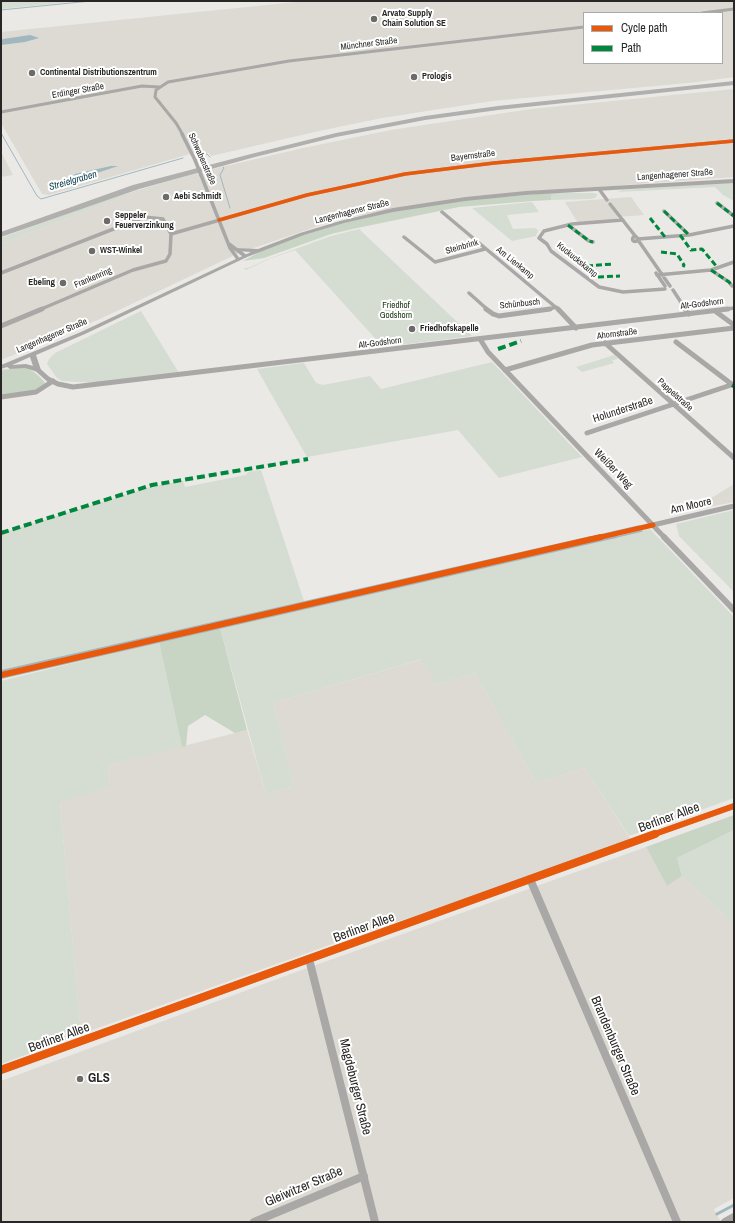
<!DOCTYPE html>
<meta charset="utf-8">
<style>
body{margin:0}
#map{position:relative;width:735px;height:1223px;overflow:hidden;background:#eae9e6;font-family:"Archivo Narrow",sans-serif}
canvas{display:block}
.frame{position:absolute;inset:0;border:2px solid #282725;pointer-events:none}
.legend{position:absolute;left:583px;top:12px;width:140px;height:52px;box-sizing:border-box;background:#fff;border:1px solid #a9a9a8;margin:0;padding:5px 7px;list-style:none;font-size:12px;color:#282725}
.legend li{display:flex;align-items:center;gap:8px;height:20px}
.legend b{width:20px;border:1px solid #a9a9a8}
</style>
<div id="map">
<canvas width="735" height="1223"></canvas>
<div class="frame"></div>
<ul class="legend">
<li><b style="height:5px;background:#e8590c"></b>Cycle path</li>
<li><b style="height:5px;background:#00873e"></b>Path</li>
</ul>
</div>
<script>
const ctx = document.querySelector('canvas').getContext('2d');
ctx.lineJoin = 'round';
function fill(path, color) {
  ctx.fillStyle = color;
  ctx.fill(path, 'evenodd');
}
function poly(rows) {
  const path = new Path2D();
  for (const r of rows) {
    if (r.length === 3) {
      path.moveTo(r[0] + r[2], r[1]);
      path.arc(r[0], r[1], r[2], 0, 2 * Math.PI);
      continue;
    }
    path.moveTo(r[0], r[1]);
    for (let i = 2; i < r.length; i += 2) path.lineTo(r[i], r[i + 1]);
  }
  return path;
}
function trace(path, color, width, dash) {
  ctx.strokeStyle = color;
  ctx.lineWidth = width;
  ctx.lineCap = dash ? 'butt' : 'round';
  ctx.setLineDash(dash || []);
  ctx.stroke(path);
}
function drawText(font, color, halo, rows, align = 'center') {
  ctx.font = font + ' "Archivo Narrow",sans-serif';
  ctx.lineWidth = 4;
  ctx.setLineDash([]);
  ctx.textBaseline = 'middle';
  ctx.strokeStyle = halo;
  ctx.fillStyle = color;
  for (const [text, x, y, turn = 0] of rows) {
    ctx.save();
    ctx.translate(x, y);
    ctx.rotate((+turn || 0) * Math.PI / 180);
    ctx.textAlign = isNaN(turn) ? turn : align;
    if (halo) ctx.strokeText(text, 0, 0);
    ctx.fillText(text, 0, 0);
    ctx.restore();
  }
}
const built = poly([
 [306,1,734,1,734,77,698,82,492,101,382,118,319,131,211,156,209,153,202,153,200,151,49,195,42,194,1,123,2,108,1,106,1,32],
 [584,13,722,13,722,63,584,63],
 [734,89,734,177,462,197,339,219,239,253,100,319,1,360,1,244,128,195,209,170,303,148,391,130,531,109],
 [1,152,13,175,1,177],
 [631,197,644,215,617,217,618,220,578,223,565,202],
 [734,484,734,502,704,508,700,505],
 [423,659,435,685,475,673,536,783,585,768,631,840,533,876,335,943,81,1034,60,801,110,787,108,765,247,730,266,794,294,786,273,703],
 [646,847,667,886,682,876,734,924,734,1198,714,1209,719,1219,724,1222,1,1222,1,1081,288,975]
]);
const green = poly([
 [1,1,80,1,1,9],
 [208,169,209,170,128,195,1,244,1,238,41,223,112,198],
 [734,182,734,201,723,195,715,187,617,192,623,190],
 [552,193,592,193,598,194,595,198,590,199,551,200],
 [532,202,539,212,507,215,513,229,535,228,538,230,536,236,512,241,472,208],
 [359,229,472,336,383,347,295,250,269,259,246,270,244,268,248,268,268,259,331,236],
 [141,311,179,373,101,383,62,381,57,378,47,364,49,359,55,353],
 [614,355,618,359,612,360,614,363,582,372,576,367],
 [492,362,582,457,499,478,458,430,307,457,257,369,304,363,316,383,323,385,370,376,381,389],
 [261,470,304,601,1,670,1,535,8,531,150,487,183,481,185,487,246,475,248,472],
 [734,510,734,592,679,536,676,524],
 [650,529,734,617,734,798,629,836,585,768,536,783,475,673,435,685,422,659,273,703,294,786,266,794,220,628],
 [159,642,182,747,108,765,110,787,60,802,81,1034,1,1064,1,681],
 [734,830,734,924,682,876,677,858]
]);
const forest = poly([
 [552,193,551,200,532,201,459,207,357,228,331,234,264,258,243,261,263,250,303,235,343,223,394,211,464,200],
 [19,368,27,368,34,372,41,378,45,383,44,385,38,390,1,396,1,370],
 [220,628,247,730,235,733,205,715,188,726,186,746,182,747,159,642],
 [734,815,734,830,677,858,682,876,667,886,646,847]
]);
const water = poly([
 [30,35,39,38,25,42,1,45,1,40,3,39],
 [111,166,118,166,79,179,74,179,72,177,75,174]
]);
const streamFar3 = poly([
 [1,10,91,1],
 [1,133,37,196,41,199,183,158],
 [200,154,207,154,210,157],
 [223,167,224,168,220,175,230,208]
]);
const streamFar2 = poly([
 [587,538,639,526],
 [612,538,642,531]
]);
const streamFar1 = poly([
 [1,671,591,537],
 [1,678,616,537]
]);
const stream = poly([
 [717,1214,734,1205]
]);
const minorFar4 = poly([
 [702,13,734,9],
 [1,112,142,86,159,87],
 [183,135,176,123,155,97,156,90,168,82,289,61,584,27]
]);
const minorFar3 = poly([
 [182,134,195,160],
 [201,175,230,248,238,259],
 [599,189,607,200],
 [717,203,734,216],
 [610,204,636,237],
 [664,211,689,235],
 [442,212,559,310],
 [623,220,572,224,544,231,539,238,547,244,551,251,599,287,623,292,665,289],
 [568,225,589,241,593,242],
 [171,234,307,195,405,174,494,163,734,141],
 [635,239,2.5],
 [404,237,435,262,485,249],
 [638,239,689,235,734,226],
 [638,240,670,286],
 [229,244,245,256],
 [711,270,729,282,732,286],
 [1,273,144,217,163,219,171,234,170,254,166,261,133,270,39,310],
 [656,273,665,286],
 [657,275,711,270,734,262],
 [673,290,686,310],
 [469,293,488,310],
 [546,310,556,307],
 [720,310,734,308]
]);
const minorFar2 = poly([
 [486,309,493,314,499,316,550,309],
 [558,309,576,328],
 [685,309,689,314],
 [715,311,734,325],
 [1,326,42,309],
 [480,339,488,352,665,538],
 [676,342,734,386],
 [605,343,734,458],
 [38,370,48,379,58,384,73,387,728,309],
 [505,370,592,345,734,328],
 [1,397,36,392,53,381],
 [587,433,734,384],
 [653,525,734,506]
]);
const minorFar1 = poly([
 [664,537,734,610],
 [652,835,734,806]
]);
const minor = poly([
 [530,879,677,1222],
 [309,959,375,1222],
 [1,1070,655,834],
 [254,1222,364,1176],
 [725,1222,734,1217]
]);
const secondary = poly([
 [734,179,734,183,526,195,465,201,393,212,344,223,304,235,247,257,85,334,36,355,41,370,40,371,38,372,25,368,10,369,7,367,1,369,1,365,81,332,251,252,236,251,234,250,234,248,258,249,300,233,340,221,393,208,465,197,526,191,734,179],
 [30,357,33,366,26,364,12,365,30,357]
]);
const motorway = poly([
 [734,81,734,85,498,110,425,120,336,137,255,157,139,189,1,237,1,232,133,185,251,154,336,133,425,116,498,106,734,81]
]);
const minorBridge = poly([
 [195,160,201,175]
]);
const quietFar1 = poly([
 [717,203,734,216],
 [664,211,689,235],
 [650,218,665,237],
 [568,225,589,241,593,242],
 [680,235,691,250,702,249,717,267],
 [661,252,677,254,684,265,683,267],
 [587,266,613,264],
 [711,270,729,282,732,286],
 [598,277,620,276]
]);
const quiet = poly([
 [498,349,521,341],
 [732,385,734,386],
 [1,533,152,485,308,459]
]);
const cyclewayFar3 = poly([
 [219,220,307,195,405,174,494,163,734,141]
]);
const cyclewayFar2 = poly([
 [597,538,653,525]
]);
const cyclewayFar1 = poly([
 [1,675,601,537],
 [652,835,734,806]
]);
const cycleway = poly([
 [1,1070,655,834]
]);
const markers = [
 [374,19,4,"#6c6b69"],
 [32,73,4,"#6c6b69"],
 [414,77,4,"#6c6b69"],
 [166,197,4,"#6c6b69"],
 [107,221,4,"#6c6b69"],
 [92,251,4,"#6c6b69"],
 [63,283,4,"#6c6b69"],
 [412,329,4,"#6c6b69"],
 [80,1079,4,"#6c6b69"]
];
const farPoinames = [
 ["Arvato Supply",382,14],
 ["Chain Solution SE",382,24],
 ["Continental Distributionszentrum",40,73],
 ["Prologis",422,77],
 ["Aebi Schmidt",174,197],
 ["Seppeler",115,216],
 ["Feuerverzinkung",115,226],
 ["WST-Winkel",100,251],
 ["Ebeling",55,283,"right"],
 ["Friedhofskapelle",420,329]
];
const farStreetnames = [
 ["Münchner Straße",369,44,-7],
 ["Erdinger Straße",78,91,-10],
 ["Bayernstraße",473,156,-7],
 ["Schwabenstraße",202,159,66],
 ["Langenhagener Straße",675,175,-4],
 ["Langenhagener Straße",352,212,-14],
 ["Steinbrink",462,247,-16],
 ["Kuckuckskamp",577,260,39],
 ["Am Lienkamp",515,263,39],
 ["Frankenring",93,278,-23],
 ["Schünbusch",520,304,-6],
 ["Alt-Godshorn",702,304,-7],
 ["Ahornstraße",617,334,-7],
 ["Langenhagener Straße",52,336,-23],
 ["Alt-Godshorn",380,343,-7],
 ["Pappelstraße",675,395,42]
];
const farParknames = [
 ["Friedhof",396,306],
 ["Godshorn",396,316]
];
const farWaternames = [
 ["Streielgraben",73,181,-16]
];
const streetNames = [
 ["Holunderstraße",623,410,-18],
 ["Weißer Weg",613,469,46],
 ["Am Moore",691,506,-13]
];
const nearStreetnames = [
 ["Berliner Allee",669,818,-20],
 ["Berliner Allee",364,928,-20],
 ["Berliner Allee",59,1038,-20],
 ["Brandenburger Straße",615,1046,67],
 ["Magdeburger Straße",355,1087,76],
 ["Gleiwitzer Straße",304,1187,-23]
];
const nearPoinames = [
 ["GLS",88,1079]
];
fill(built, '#dcdad2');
fill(green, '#d5dcd1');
fill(forest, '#c8d4c4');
fill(water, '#a0b7c0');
trace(streamFar3, '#a0b7c0', 1);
trace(streamFar2, '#a0b7c0', 1.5);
trace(streamFar1, '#a0b7c0', 2);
trace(stream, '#a0b7c0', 3);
trace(minorFar4, '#a9a8a7', 3);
trace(minorFar3, '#a9a8a7', 3.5);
trace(minorFar2, '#a9a8a7', 5);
trace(minorFar1, '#a9a8a7', 6);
trace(minor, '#a9a8a7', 8);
fill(secondary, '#a9a8a6');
fill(motorway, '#b1b0af');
trace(minorBridge, '#a9a8a7', 3.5);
trace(quietFar1, '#00873e', 3, [6, 3]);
trace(quiet, '#00873e', 4, [8, 4]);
trace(cyclewayFar3, '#e8590c', 3.5);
trace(cyclewayFar2, '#e8590c', 5);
trace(cyclewayFar1, '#e8590c', 6);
trace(cycleway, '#e8590c', 8);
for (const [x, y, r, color] of markers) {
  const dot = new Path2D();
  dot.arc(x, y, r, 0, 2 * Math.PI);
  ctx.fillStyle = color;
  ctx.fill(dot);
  trace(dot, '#fff', 1.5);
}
drawText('bold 9px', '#282725', '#fff', farPoinames, 'left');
drawText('9px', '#282725', '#fff', farStreetnames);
drawText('9px', '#13310b', '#fff', farParknames);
drawText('italic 10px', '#0b3d4d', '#fff', farWaternames);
drawText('11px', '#282725', '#fff', streetNames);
drawText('13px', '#282725', '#fff', nearStreetnames);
drawText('bold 13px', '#282725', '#fff', nearPoinames, 'left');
</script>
